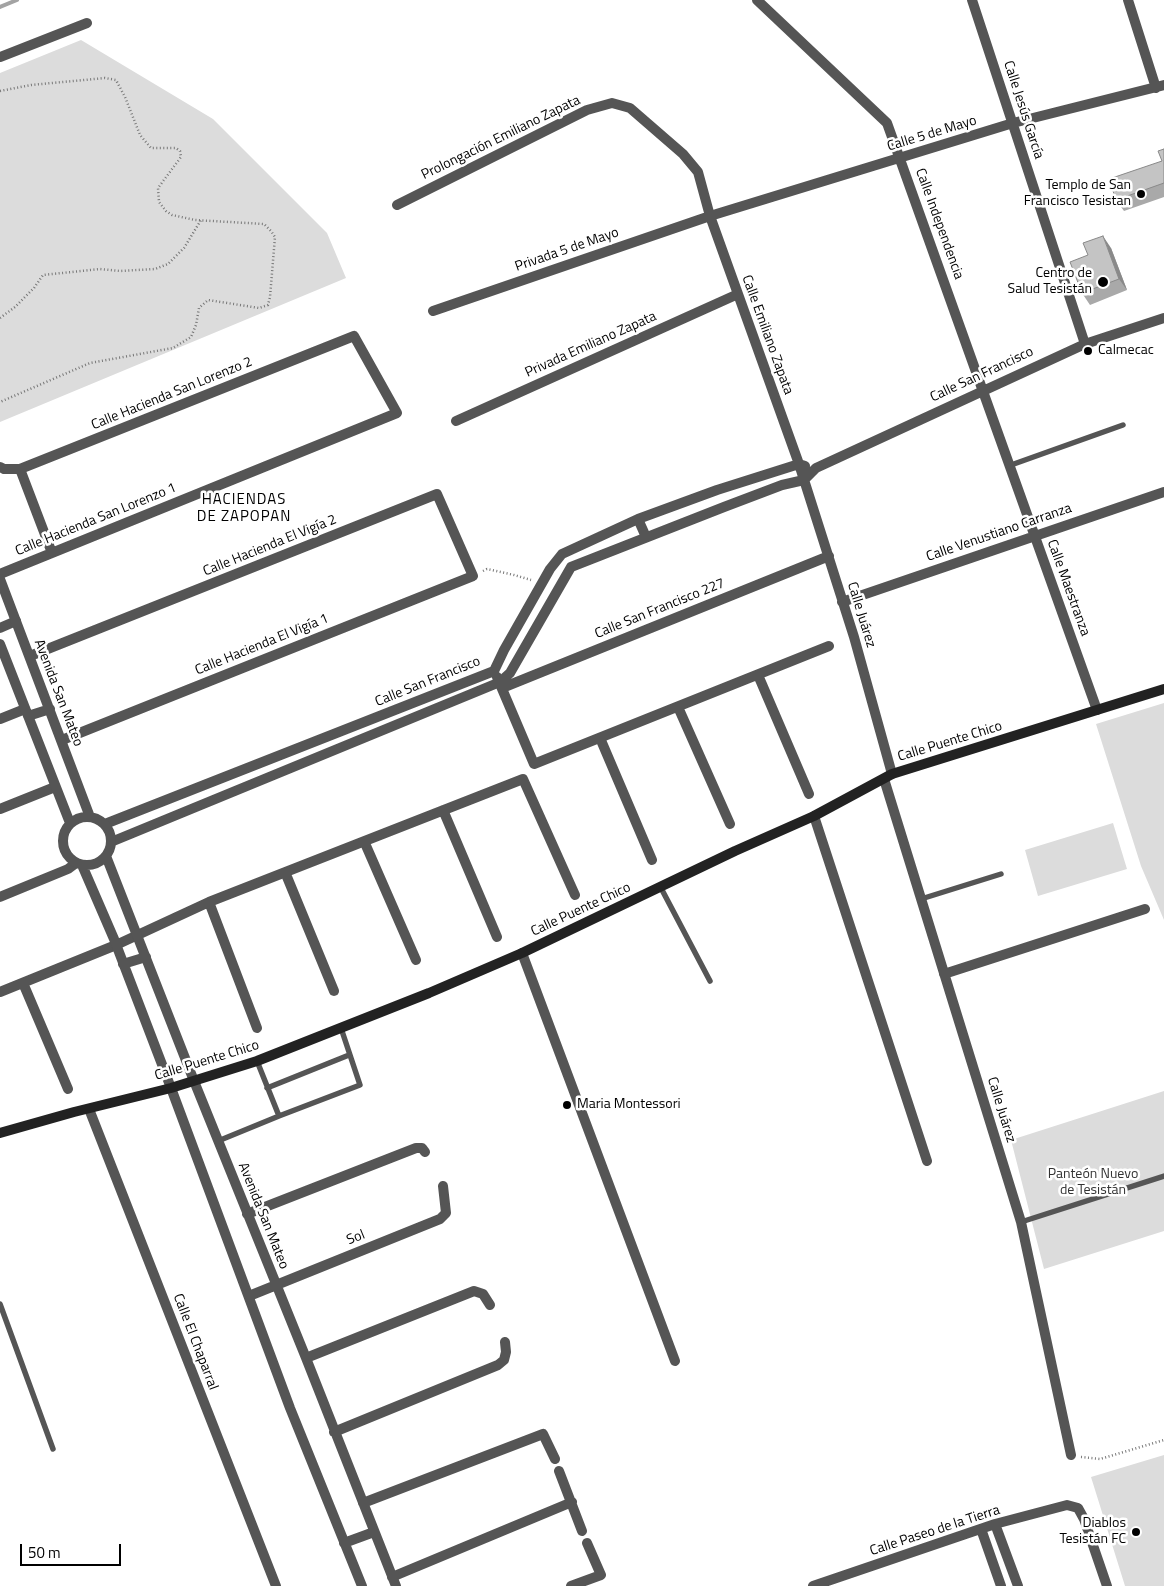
<!DOCTYPE html>
<meta charset="utf-8">
<style>
body{margin:0}
#map{position:relative;width:1164px;height:1586px;overflow:hidden;background:#fff;font-family:"Titillium Web",sans-serif}
canvas{display:block}
.scale{position:absolute;left:20px;top:1544px;width:101px;height:22px;box-sizing:border-box;border:2px solid #000;border-top:0;padding-left:6px;font-size:15px;line-height:18px;white-space:nowrap;color:#000;-webkit-text-stroke:4px #fff;paint-order:stroke}
</style>
<div id="map">
<canvas width="1164" height="1586"></canvas>
<div class="scale">50 m</div>
</div>
<script>
const ctx = document.querySelector('canvas').getContext('2d');
ctx.lineJoin = 'round';
function fill(path, color) {
  ctx.fillStyle = color;
  ctx.fill(path, 'evenodd');
}
function poly(rows) {
  const path = new Path2D();
  for (const r of rows) {
    if (r.length === 3) {
      path.moveTo(r[0] + r[2], r[1]);
      path.arc(r[0], r[1], r[2], 0, 2 * Math.PI);
      continue;
    }
    path.moveTo(r[0], r[1]);
    for (let i = 2; i < r.length; i += 2) path.lineTo(r[i], r[i + 1]);
  }
  return path;
}
function trace(path, color, width, dash) {
  ctx.strokeStyle = color;
  ctx.lineWidth = width;
  ctx.lineCap = dash ? 'butt' : 'round';
  ctx.setLineDash(dash || []);
  ctx.stroke(path);
}
function drawText(font, color, halo, rows, align = 'center') {
  ctx.font = font + ' "Titillium Web",sans-serif';
  ctx.lineWidth = 5;
  ctx.setLineDash([]);
  ctx.textBaseline = 'middle';
  ctx.strokeStyle = halo;
  ctx.fillStyle = color;
  for (const [text, x, y, turn = 0] of rows) {
    ctx.save();
    ctx.translate(x, y);
    ctx.rotate((+turn || 0) * Math.PI / 180);
    ctx.textAlign = isNaN(turn) ? turn : align;
    if (halo) ctx.strokeText(text, 0, 0);
    ctx.fillText(text, 0, 0);
    ctx.restore();
  }
}
const green = poly([
 [81,40,213,119,327,233,346,278,0,422,0,73],
 [1164,703,1164,920,1141,866,1096,724],
 [1113,823,1127,869,1038,896,1025,850],
 [1164,1091,1164,1231,1044,1269,1011,1140],
 [1164,1455,1164,1586,1125,1586,1091,1477]
]);
const stream = poly([
 [0,7,17,0]
]);
const path = poly([
 [0,91,31,85,105,78,116,80,125,97,140,135,151,148,176,148,180,151,181,157,158,188,159,202,166,211,172,215,195,220,264,224,271,231,275,237,270,297,268,305,259,308,208,300,199,308,196,325,191,337,173,348,90,363,0,402],
 [0,318,15,307,34,288,43,275,100,269,120,271,155,269,168,264,184,248,201,220],
 [483,571,487,569,514,575,531,580],
 [1081,1457,1100,1459,1164,1440]
]);
const service = poly([
 [1011,465,1123,425],
 [661,888,710,981],
 [921,899,1001,874],
 [257,1061,279,1116,360,1085,341,1028],
 [267,1088,349,1055],
 [218,1141,279,1116],
 [1021,1222,1164,1176],
 [0,1304,53,1449]
]);
const minor = poly([
 [757,0,887,123,1097,710],
 [972,0,1085,344],
 [1128,0,1156,88],
 [0,57,87,23],
 [397,205,587,110,612,103,630,108,683,154,698,172,710,216,799,464,854,637,892,774],
 [433,311,710,216,1013,123,1164,85],
 [456,421,738,294],
 [0,467,4,469,20,469,354,336,397,413,0,574],
 [20,469,52,553],
 [638,519,646,537],
 [842,602,1164,492],
 [0,628,16,621],
 [30,656,437,494,473,576,62,740],
 [758,675,809,794],
 [497,677,534,764,829,646],
 [502,688,829,556],
 [678,707,730,824],
 [0,719,25,709],
 [600,738,652,860],
 [884,779,1021,1222,1071,1455],
 [0,809,55,787],
 [443,810,497,937],
 [814,816,927,1161],
 [105,824,494,671,504,650,550,569,562,554,638,519,717,490,799,464,805,466],
 [364,841,416,960],
 [111,842,500,682,510,673,571,567,724,507,782,485,804,480,816,468,1085,344,1164,318],
 [285,872,334,991],
 [0,897,68,869,76,863],
 [209,902,257,1028],
 [522,953,675,1361],
 [944,974,1145,909],
 [23,983,68,1089],
 [0,992,116,945,209,902,523,779,575,895],
 [194,1081,306,1358,396,1586],
 [171,1088,290,1408,362,1586],
 [89,1109,276,1586],
 [247,1214,416,1148,422,1148,425,1152],
 [249,1296,440,1219,446,1213,443,1186],
 [306,1358,474,1291,483,1294,490,1305],
 [334,1432,498,1365,504,1360,506,1352,505,1342],
 [559,1471,582,1531],
 [363,1503,543,1434,555,1459],
 [995,1524,1018,1586],
 [981,1529,1001,1586],
 [344,1543,374,1532],
 [392,1577,572,1502],
 [571,1586,601,1575,587,1543],
 [813,1586,995,1524,1067,1505,1078,1508,1084,1519,1107,1586]
]);
const tertiary = poly([
 [0,579,90,817],
 [0,644,70,823],
 [28,716,50,709],
 [87,841,24],
 [106,856,194,1081],
 [82,865,114,939,171,1088],
 [123,964,146,957]
]);
const secondary = poly([
 [0,1133,74,1112,171,1088,257,1061,429,993,522,953,735,851,814,816,892,774,1164,689]
]);
const wall = poly([
 [1164,149,1164,197,1124,211,1116,200,1162,161],
 [1111,248,1127,290,1090,305,1082,293,1088,255]
]);
const shadedWall = poly([
 [1103,236,1111,248,1127,290,1119,279]
]);
const building = poly([
 [1164,149,1164,183,1116,200,1109,179,1162,161,1158,151,1164,149],
 [1103,236,1119,279,1082,293,1070,262,1088,255,1083,243,1103,236]
]);
const markers = [
 [1141,194,5,"#000"],
 [1103,282,6,"#000"],
 [1088,351,5,"#000"],
 [567,1105,5,"#000"],
 [1136,1532,5,"#000"]
];
const streetNames = [
 ["Calle Jesús García",1023,110,72],
 ["Calle 5 de Mayo",932,134,-17],
 ["Prolongación Emiliano Zapata",501,138,-26],
 ["Calle Independencia",939,224,70],
 ["Privada 5 de Mayo",567,250,-19],
 ["Calle Emiliano Zapata",767,335,70],
 ["Privada Emiliano Zapata",591,345,-24],
 ["Calle San Francisco",982,375,-25],
 ["Calle Hacienda San Lorenzo 2",172,394,-22],
 ["Calle Hacienda San Lorenzo 1",96,520,-22],
 ["Calle Venustiano Carranza",999,533,-19],
 ["Calle Hacienda El Vigía 2",270,546,-22],
 ["Calle Maestranza",1068,588,70],
 ["Calle San Francisco 227",660,609,-22],
 ["Calle Juárez",861,615,73],
 ["Calle Hacienda El Vigía 1",262,645,-22],
 ["Calle San Francisco",428,682,-22],
 ["Avenida San Mateo",58,693,69],
 ["Calle Puente Chico",950,742,-17],
 ["Calle Puente Chico",581,910,-25],
 ["Calle Puente Chico",207,1061,-17],
 ["Calle Juárez",1001,1110,73],
 ["Avenida San Mateo",263,1216,68],
 ["Sol",356,1238,-22],
 ["Calle El Chaparral",195,1342,69],
 ["Calle Paseo de la Tierra",935,1531,-18]
];
const poiNames = [
 ["Templo de San",1131,186],
 ["Francisco Tesistan",1131,202],
 ["Centro de",1092,274],
 ["Salud Tesistán",1092,290],
 ["Calmecac",1098,351,"left"],
 ["Maria Montessori",577,1105,"left"],
 ["Diablos",1126,1524],
 ["Tesistán FC",1126,1540]
];
const parkNames = [
 ["Panteón Nuevo",1093,1175],
 ["de Tesistán",1093,1191]
];
const neighbourhoodNames = [
 ["HACIENDAS",244,500],
 ["DE ZAPOPAN",244,517]
];
fill(green, '#dcdcdc');
trace(stream, '#a3a3a3', 4);
trace(path, '#777', 2.5, [1, 2.5]);
trace(service, '#555', 5.5);
trace(minor, '#555', 10);
trace(tertiary, '#555', 10);
trace(secondary, '#222', 10);
fill(wall, '#a9a9a9');
fill(shadedWall, '#898989');
fill(building, '#c4c4c4');
trace(building, '#898989', 1);
for (const [x, y, r, color] of markers) {
  const dot = new Path2D();
  dot.arc(x, y, r, 0, 2 * Math.PI);
  ctx.fillStyle = color;
  ctx.fill(dot);
  trace(dot, '#fff', 2);
}
drawText('14px', '#000', '#fff', streetNames);
drawText('14px', '#000', '#fff', poiNames, 'right');
drawText('14px', '#333', '#fff', parkNames);
ctx.letterSpacing = '1px';
drawText('15px', '#000', '#fff', neighbourhoodNames);
ctx.letterSpacing = '0px';
</script>
